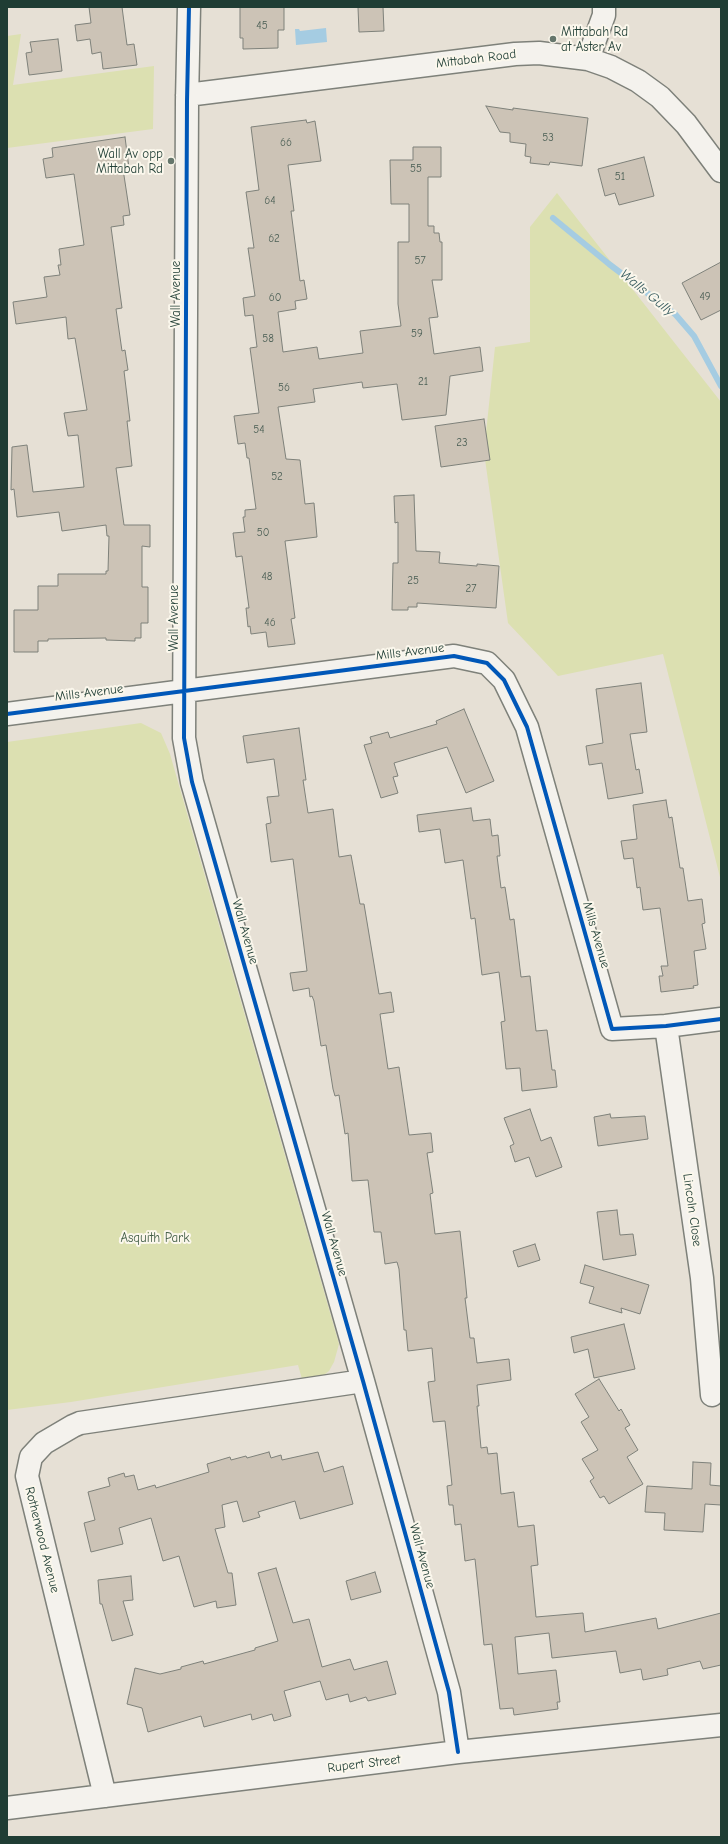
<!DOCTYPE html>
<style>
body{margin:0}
#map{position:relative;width:728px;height:1844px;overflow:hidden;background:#e6e0d5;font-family:"Comic Neue",sans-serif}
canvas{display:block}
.frame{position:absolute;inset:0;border:8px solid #1f3d34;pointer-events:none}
</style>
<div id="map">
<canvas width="728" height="1844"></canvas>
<div class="frame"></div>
</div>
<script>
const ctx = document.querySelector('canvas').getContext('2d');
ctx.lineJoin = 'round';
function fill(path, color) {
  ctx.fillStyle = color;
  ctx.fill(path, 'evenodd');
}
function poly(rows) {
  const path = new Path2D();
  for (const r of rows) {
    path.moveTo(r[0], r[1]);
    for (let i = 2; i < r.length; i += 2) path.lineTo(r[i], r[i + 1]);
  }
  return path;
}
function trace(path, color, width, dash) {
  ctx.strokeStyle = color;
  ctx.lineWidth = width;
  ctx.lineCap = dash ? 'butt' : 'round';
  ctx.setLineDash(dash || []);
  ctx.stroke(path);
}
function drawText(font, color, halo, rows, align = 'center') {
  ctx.font = font + ' "Comic Neue",sans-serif';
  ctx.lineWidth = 4;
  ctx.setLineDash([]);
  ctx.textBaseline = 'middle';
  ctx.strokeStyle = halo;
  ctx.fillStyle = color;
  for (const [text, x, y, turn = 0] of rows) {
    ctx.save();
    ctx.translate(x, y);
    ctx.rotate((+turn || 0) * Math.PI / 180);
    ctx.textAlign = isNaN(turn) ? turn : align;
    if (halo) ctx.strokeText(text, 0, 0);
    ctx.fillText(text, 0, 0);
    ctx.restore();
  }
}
const green = poly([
 [21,34,13,85,154,66,153,129,7,148,7,36],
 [557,193,721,402,721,881,663,654,558,676,508,623,484,452,495,347,530,342,530,227],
 [141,723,161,733,170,754,339,1344,334,1362,329,1371,320,1378,302,1379,298,1365,71,1402,7,1410,7,742]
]);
const water = poly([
 [326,28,327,42,296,45,295,29,299,29,300,31]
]);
const stream = poly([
 [553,218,609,264,675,314,694,336,721,386]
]);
const building = poly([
 [89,7,122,7,127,45,134,44,137,65,103,69,101,52,92,54,90,39,77,41,75,25,91,23,89,7],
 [240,7,284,7,284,30,278,30,278,48,243,49,243,38,240,38,240,7],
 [358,7,383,7,384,31,359,32,358,7],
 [58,39,62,71,29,75,26,53,32,52,30,42,58,39],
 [486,106,513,110,513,108,588,118,582,166,550,162,549,165,530,163,531,157,525,156,526,144,510,142,510,133,500,132,486,106],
 [306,120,307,123,315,121,321,161,288,165,294,211,291,211,300,281,304,280,307,299,295,301,296,309,278,312,283,352,317,347,319,359,363,353,360,331,401,326,398,304,398,242,409,242,409,204,391,204,390,160,413,160,413,147,441,147,441,177,428,177,428,226,434,226,434,233,439,233,440,242,442,242,442,280,432,280,438,317,429,318,434,354,480,347,483,371,450,376,446,415,402,420,397,384,363,388,362,382,313,389,315,402,278,407,286,459,300,460,305,504,314,503,317,537,285,541,295,618,291,619,295,644,268,647,266,632,251,634,250,626,248,627,246,608,249,608,242,556,236,557,233,533,245,532,243,517,245,517,245,510,256,509,249,458,247,458,245,443,238,444,234,416,259,413,250,348,257,347,253,315,245,316,243,298,255,296,248,248,254,248,246,192,259,190,251,127,306,120],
 [125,137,129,168,123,169,130,215,123,216,124,225,111,227,122,308,116,309,122,351,125,350,128,370,124,371,130,421,127,421,132,466,116,468,124,525,150,525,150,547,142,546,142,587,148,587,148,623,141,623,141,638,135,638,135,641,106,640,106,638,48,639,48,641,38,641,38,652,14,652,14,610,38,610,38,586,58,586,58,574,106,574,106,571,108,571,109,536,107,536,106,525,62,531,59,512,17,517,14,489,11,490,12,447,27,445,33,492,84,487,78,435,68,436,64,413,87,410,75,338,68,339,66,317,16,324,13,302,47,297,44,277,60,275,58,265,61,265,59,249,84,245,74,174,46,178,43,159,53,157,52,148,125,137],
 [644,157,654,196,619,205,615,193,605,196,598,169,644,157],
 [721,262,721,310,701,320,682,283,721,262],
 [484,419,490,460,441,467,435,426,484,419],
 [414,495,416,551,440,552,439,563,477,566,477,564,499,566,496,608,417,603,417,607,408,607,408,610,392,610,393,563,398,563,398,522,395,523,394,496,414,495],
 [641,683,647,732,630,734,636,770,639,769,643,793,608,799,602,763,589,765,586,746,603,743,596,689,641,683],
 [464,709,494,781,466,793,447,747,394,763,398,776,393,777,398,793,381,798,364,745,372,743,370,737,388,732,390,738,437,724,436,721,464,709],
 [299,728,306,780,303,780,308,813,333,809,339,857,351,855,360,904,364,904,379,994,391,992,394,1012,380,1014,388,1069,399,1067,409,1135,431,1133,433,1152,427,1153,433,1193,430,1194,435,1234,460,1231,465,1277,467,1298,465,1298,470,1338,474,1338,477,1363,509,1359,511,1380,477,1385,479,1406,477,1406,481,1448,487,1447,488,1454,497,1453,501,1494,514,1492,518,1527,534,1525,538,1565,531,1566,536,1617,583,1613,585,1632,656,1618,658,1629,721,1613,721,1665,703,1669,700,1661,667,1669,668,1675,643,1680,641,1669,620,1673,616,1651,552,1658,549,1633,515,1637,518,1674,556,1670,560,1702,557,1702,558,1709,514,1715,513,1708,500,1709,492,1644,484,1645,475,1559,465,1561,461,1524,455,1525,453,1505,449,1505,447,1486,452,1485,445,1421,433,1422,428,1382,435,1381,432,1348,408,1351,406,1330,404,1330,399,1269,397,1262,385,1264,381,1232,374,1232,368,1180,352,1181,348,1133,345,1134,339,1095,335,1096,333,1089,326,1045,321,1046,314,1001,312,996,310,997,309,988,293,991,290,973,307,971,293,859,271,862,266,824,271,823,267,797,279,796,274,759,247,763,243,736,299,728],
 [666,800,669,818,672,817,680,868,683,868,688,901,702,899,705,923,702,924,706,949,694,951,698,985,693,986,694,988,661,992,659,976,663,976,661,966,668,966,660,908,643,910,640,887,637,888,633,858,624,859,621,841,637,839,633,805,666,800],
 [471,808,473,821,490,819,492,836,498,835,500,856,497,856,501,888,505,887,510,920,514,919,521,977,530,976,536,1031,547,1030,552,1070,555,1070,557,1087,522,1091,520,1068,506,1069,501,1022,505,1021,499,972,482,975,475,918,471,919,463,860,445,863,440,829,419,832,417,815,471,808],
 [530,1109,541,1141,551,1137,562,1167,536,1177,529,1157,515,1162,510,1146,514,1144,504,1118,530,1109],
 [610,1114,611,1118,645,1116,648,1139,598,1146,594,1117,610,1114],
 [617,1210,620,1235,633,1234,636,1255,603,1260,597,1212,617,1210],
 [535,1244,540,1260,518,1267,513,1251,535,1244],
 [585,1265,649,1285,640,1314,621,1308,622,1313,589,1303,594,1287,580,1283,585,1265],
 [624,1324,635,1369,594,1378,588,1349,574,1353,571,1337,624,1324],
 [599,1379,619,1411,621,1409,630,1425,625,1428,638,1450,627,1457,643,1484,609,1504,604,1496,600,1498,590,1481,594,1478,582,1459,598,1450,581,1422,589,1417,575,1394,599,1379],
 [269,1452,271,1458,281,1455,282,1460,318,1452,324,1472,343,1466,353,1504,300,1519,295,1501,258,1512,260,1517,243,1522,237,1501,222,1505,225,1527,215,1529,228,1573,232,1573,236,1605,217,1608,216,1601,194,1607,179,1556,163,1561,151,1518,119,1528,123,1544,91,1552,84,1523,95,1520,88,1492,110,1486,108,1478,124,1473,125,1477,134,1475,138,1490,155,1485,156,1488,209,1472,207,1464,230,1457,231,1460,246,1456,247,1458,269,1452],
 [693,1462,711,1463,710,1485,721,1486,721,1505,705,1504,703,1532,664,1530,665,1513,645,1512,647,1486,692,1489,693,1462],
 [276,1568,293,1623,309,1619,322,1667,350,1659,354,1670,387,1661,396,1694,368,1701,366,1697,350,1702,348,1694,326,1700,320,1681,284,1691,291,1716,274,1721,272,1714,252,1720,251,1714,204,1727,201,1716,148,1732,142,1708,127,1704,135,1668,160,1674,181,1669,181,1667,203,1661,204,1664,255,1650,255,1648,278,1641,258,1573,276,1568],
 [375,1572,381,1592,351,1600,346,1581,375,1572],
 [131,1576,133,1600,123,1601,133,1635,112,1641,102,1604,100,1604,98,1580,131,1576]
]);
const minor = poly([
 [189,7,187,101,184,738,192,782,363,1381,449,1692,458,1752],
 [588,59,604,15,604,7],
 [187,95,515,54,539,53,588,59,611,67,638,81,660,97,686,124,721,171],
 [7,714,454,656,487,663,504,680,527,727,612,1029,666,1026,721,1019],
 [666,1026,702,1278,712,1395],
 [105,1796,27,1476,31,1457,44,1443,73,1426,80,1423,363,1381],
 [7,1808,458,1752,721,1725]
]);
const cycleway = poly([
 [189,7,187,101,184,738,192,782,363,1381,449,1692,458,1752],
 [7,714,454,656,487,663,504,680,527,727,612,1029,666,1026,721,1019]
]);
const markers = [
 [553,39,4,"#65766c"],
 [171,161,4,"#65766c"]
];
const numberNames = [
 ["45",262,26],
 ["53",548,138],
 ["66",286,143],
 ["55",416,169],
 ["51",620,177],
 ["64",270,201],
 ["62",274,239],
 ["57",420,261],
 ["49",705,297],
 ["60",275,298],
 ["59",417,334],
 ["58",268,339],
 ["21",423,382],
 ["56",284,388],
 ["54",259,430],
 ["23",462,443],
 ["52",277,477],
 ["50",263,533],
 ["48",267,577],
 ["25",413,581],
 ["27",471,589],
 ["46",270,623]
];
const poiNames = [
 ["Mittabah Rd",561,32],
 ["at Aster Av",561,47],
 ["Wall Av opp",163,154,"right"],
 ["Mittabah Rd",163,169,"right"]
];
const streetNames = [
 ["Mittabah Road",476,59,-7],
 ["Wall Avenue",176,294,-90],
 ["Wall Avenue",174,618,-90],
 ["Mills Avenue",410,652,-7],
 ["Mills Avenue",89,693,-7],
 ["Wall Avenue",245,932,74],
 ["Mills Avenue",596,935,74],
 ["Lincoln Close",692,1210,82],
 ["Wall Avenue",334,1244,74],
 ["Rotherwood Avenue",42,1540,76],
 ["Wall Avenue",422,1556,75],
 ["Rupert Street",364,1764,-7]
];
const parkNames = [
 ["Asquith Park",155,1238]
];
const waterNames = [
 ["Walls Gully",647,293,39]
];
fill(green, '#dce0b1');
fill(water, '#a5cce2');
trace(stream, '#a5cce2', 6);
fill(building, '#ccc3b6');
trace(building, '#7e817a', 1);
trace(minor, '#7e817a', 25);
trace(minor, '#f4f2ed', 22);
trace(cycleway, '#0057b8', 4);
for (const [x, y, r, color] of markers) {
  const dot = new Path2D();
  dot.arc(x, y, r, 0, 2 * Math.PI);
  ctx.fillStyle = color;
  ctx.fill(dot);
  trace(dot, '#fbf7ec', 1.5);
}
drawText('11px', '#4a5e54', null, numberNames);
drawText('13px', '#1f3d34', '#fbf7ec', poiNames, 'left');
drawText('13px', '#1f3d34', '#fbf7ec', streetNames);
drawText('13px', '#435e47', '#fbf7ec', parkNames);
drawText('italic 14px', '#3a5e61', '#fbf7ec', waterNames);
</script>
